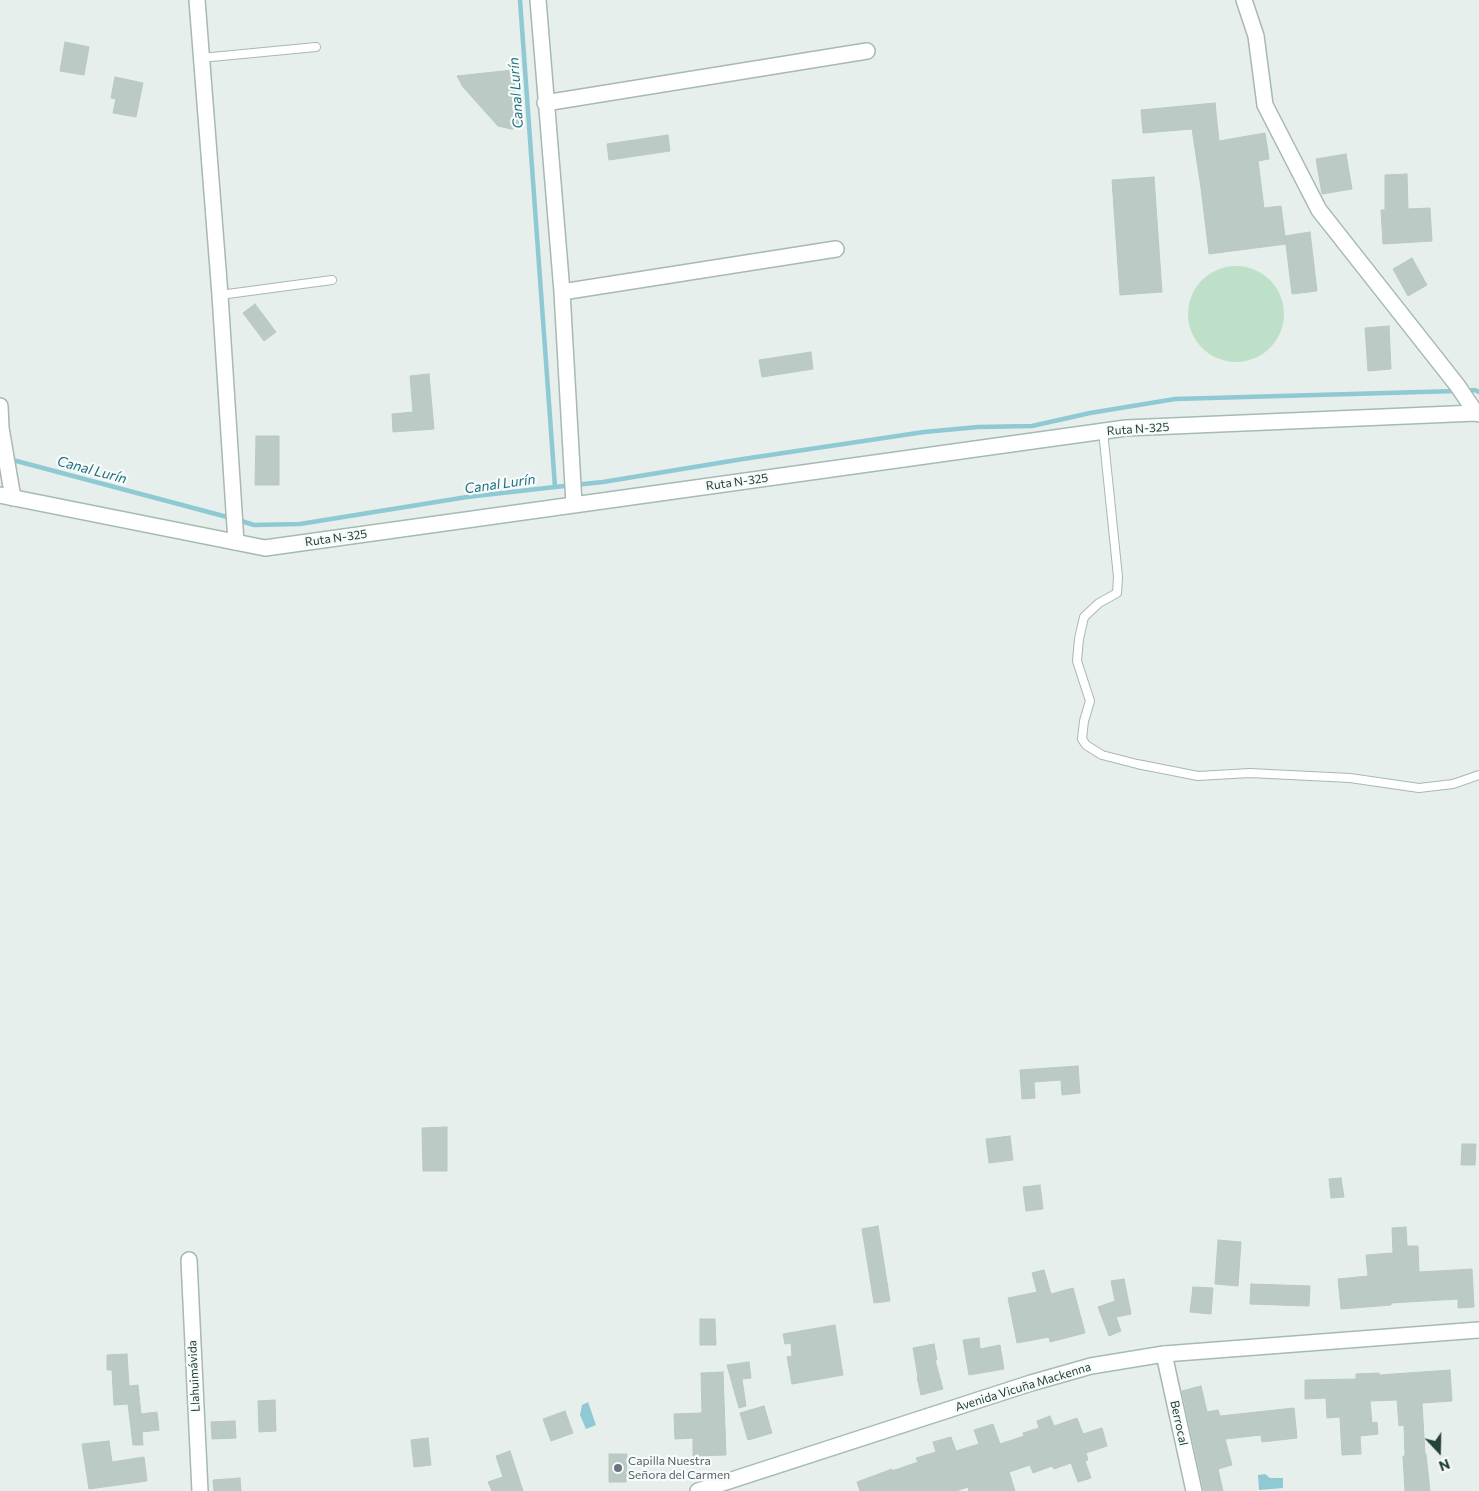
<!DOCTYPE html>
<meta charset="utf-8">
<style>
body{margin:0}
#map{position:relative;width:1479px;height:1491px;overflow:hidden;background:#e6efeb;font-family:Commissioner,sans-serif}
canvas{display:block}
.north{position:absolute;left:1414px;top:1426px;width:50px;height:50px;-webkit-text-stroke:4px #f7fbf9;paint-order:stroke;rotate:159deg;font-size:14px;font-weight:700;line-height:20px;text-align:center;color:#24423a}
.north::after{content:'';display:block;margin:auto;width:18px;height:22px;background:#24423a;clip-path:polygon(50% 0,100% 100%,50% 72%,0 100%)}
</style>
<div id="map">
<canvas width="1479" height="1491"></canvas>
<div class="north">N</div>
</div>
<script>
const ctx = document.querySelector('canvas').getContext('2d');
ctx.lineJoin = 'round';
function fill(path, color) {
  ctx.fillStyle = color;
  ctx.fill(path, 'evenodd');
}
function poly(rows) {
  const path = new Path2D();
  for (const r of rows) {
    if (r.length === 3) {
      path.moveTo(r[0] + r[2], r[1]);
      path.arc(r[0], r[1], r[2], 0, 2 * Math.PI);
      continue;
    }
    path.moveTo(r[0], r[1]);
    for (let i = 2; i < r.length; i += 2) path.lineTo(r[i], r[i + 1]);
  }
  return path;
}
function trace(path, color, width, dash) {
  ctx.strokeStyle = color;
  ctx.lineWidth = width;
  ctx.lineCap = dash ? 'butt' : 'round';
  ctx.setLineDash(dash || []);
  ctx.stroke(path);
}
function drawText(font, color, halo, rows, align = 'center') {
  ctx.font = font + ' Commissioner,sans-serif';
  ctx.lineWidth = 4.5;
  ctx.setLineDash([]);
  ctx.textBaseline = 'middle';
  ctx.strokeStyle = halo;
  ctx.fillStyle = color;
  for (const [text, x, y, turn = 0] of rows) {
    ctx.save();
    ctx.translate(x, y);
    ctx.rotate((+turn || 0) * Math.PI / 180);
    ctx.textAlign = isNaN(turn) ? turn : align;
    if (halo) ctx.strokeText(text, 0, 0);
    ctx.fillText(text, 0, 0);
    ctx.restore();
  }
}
const green = poly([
 [1236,314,48]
]);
const water = poly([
 [588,1402,596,1425,586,1429,580,1415,582,1405],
 [1265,1474,1270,1478,1283,1478,1283,1488,1259,1490,1258,1475]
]);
const stream = poly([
 [1465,391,1475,390,1479,392],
 [9,459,231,518],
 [555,487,603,482,743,459,924,432,978,427,1032,426,1090,413,1175,399,1457,391],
 [238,520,254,525,300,524,467,497,555,487,520,0]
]);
const building = poly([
 [65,42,89,47,84,75,60,71,65,42],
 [513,70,519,128,511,129,498,126,463,87,457,76,513,70],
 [115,77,143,83,136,117,113,113,116,99,111,98,115,77],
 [1215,103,1219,141,1265,133,1269,159,1258,161,1264,208,1281,206,1286,244,1209,254,1201,188,1192,129,1143,133,1141,110,1215,103],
 [668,135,670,151,609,160,607,144,668,135],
 [1346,154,1352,189,1322,194,1316,159,1346,154],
 [1407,174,1408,209,1430,208,1432,241,1383,244,1381,210,1385,210,1385,175,1407,174],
 [1154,177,1162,292,1120,295,1112,180,1154,177],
 [1310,232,1317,291,1292,294,1285,236,1310,232],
 [1412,258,1427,285,1408,296,1393,269,1412,258],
 [255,304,276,332,264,341,243,313,255,304],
 [1389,326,1391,369,1368,371,1365,328,1389,326],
 [811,352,813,369,762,377,759,360,811,352],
 [429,374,434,429,393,432,392,414,413,412,410,376,429,374],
 [256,436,279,436,279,485,255,485,256,436],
 [1078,1066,1080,1093,1062,1095,1061,1080,1034,1082,1035,1098,1022,1099,1020,1070,1078,1066],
 [447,1127,447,1171,423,1171,422,1128,447,1127],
 [1010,1136,1013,1160,989,1163,986,1139,1010,1136],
 [1462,1144,1476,1144,1475,1165,1461,1165,1462,1144],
 [1341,1178,1344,1197,1331,1198,1329,1179,1341,1178],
 [1040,1185,1043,1209,1026,1211,1023,1187,1040,1185],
 [878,1226,890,1301,874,1303,862,1229,878,1226],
 [1406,1227,1407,1246,1418,1246,1419,1272,1472,1269,1474,1307,1458,1308,1458,1299,1391,1303,1391,1305,1341,1309,1338,1279,1368,1276,1366,1255,1393,1253,1392,1228,1406,1227],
 [1218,1240,1241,1242,1238,1286,1215,1284,1218,1240],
 [1044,1270,1051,1294,1073,1288,1085,1333,1050,1342,1049,1337,1017,1343,1008,1298,1037,1292,1032,1273,1044,1270],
 [1124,1279,1131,1314,1116,1317,1121,1331,1109,1336,1098,1307,1115,1301,1111,1281,1124,1279],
 [1251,1284,1310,1286,1309,1306,1250,1304,1251,1284],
 [1193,1287,1213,1288,1211,1314,1190,1312,1193,1287],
 [700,1319,715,1319,716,1345,700,1345,700,1319],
 [835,1325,843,1375,792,1384,787,1357,792,1356,791,1343,785,1344,783,1334,835,1325],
 [979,1338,980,1349,1000,1345,1004,1369,969,1375,963,1340,979,1338],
 [934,1344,937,1360,935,1360,943,1389,921,1395,917,1377,918,1377,913,1348,934,1344],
 [127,1354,129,1386,138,1385,141,1414,157,1412,159,1430,142,1432,143,1445,133,1445,128,1404,114,1405,112,1370,107,1370,107,1355,127,1354],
 [749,1362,751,1378,742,1379,746,1406,739,1408,727,1365,749,1362],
 [1450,1370,1452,1401,1422,1403,1425,1454,1426,1454,1430,1491,1405,1491,1403,1456,1405,1456,1404,1425,1399,1426,1397,1400,1370,1401,1372,1423,1377,1422,1378,1434,1360,1436,1361,1454,1342,1455,1340,1417,1327,1418,1326,1398,1305,1399,1305,1380,1356,1379,1356,1374,1379,1373,1379,1375,1450,1370],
 [723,1372,726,1455,693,1456,693,1438,675,1439,674,1414,702,1413,701,1373,723,1372],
 [1201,1386,1207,1412,1218,1410,1220,1416,1294,1408,1297,1438,1262,1442,1261,1435,1225,1439,1232,1465,1218,1469,1223,1491,1204,1491,1182,1391,1201,1386],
 [275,1400,276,1431,259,1432,258,1401,275,1400],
 [764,1406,772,1433,748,1440,740,1413,764,1406],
 [565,1411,573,1433,551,1441,543,1419,565,1411],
 [1050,1416,1054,1426,1077,1418,1083,1434,1102,1428,1107,1446,1086,1453,1088,1460,1085,1461,1091,1478,1078,1482,1071,1463,1054,1469,1052,1466,1033,1473,1030,1465,1009,1472,1015,1491,969,1491,968,1487,956,1491,860,1491,857,1482,892,1469,892,1471,918,1462,916,1458,936,1452,933,1442,951,1437,956,1451,979,1444,974,1430,993,1424,1000,1444,1024,1436,1023,1433,1039,1428,1037,1421,1050,1416],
 [235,1421,236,1438,212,1439,211,1422,235,1421],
 [428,1438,431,1465,414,1467,411,1440,428,1438],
 [109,1441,112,1462,144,1457,147,1481,89,1489,82,1444,109,1441],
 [510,1451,523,1491,492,1491,488,1482,503,1477,496,1456,510,1451],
 [609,1454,627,1454,626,1482,609,1482,609,1454],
 [240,1478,241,1491,214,1491,213,1480,240,1478]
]);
const lane = poly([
 [201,58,316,47],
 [220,295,332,280],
 [1103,431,1118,577,1117,593,1099,603,1084,617,1079,639,1077,661,1090,701,1084,721,1082,739,1086,745,1102,755,1137,764,1198,776,1250,773,1350,778,1419,788,1453,784,1479,775]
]);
const street = poly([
 [197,0,220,295,236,542],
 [538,0,562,292,574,504],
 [1244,0,1256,36,1265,105,1319,210,1457,385,1476,413],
 [545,103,867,51],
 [562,292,836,249],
 [0,406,1,428,13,498],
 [189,1260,200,1491],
 [1164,1354,1194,1491]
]);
const secondary = poly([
 [0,495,265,548,1126,428,1476,413,1479,414],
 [698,1491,1031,1383,1091,1366,1164,1354,1479,1330]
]);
const markers = [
 [618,1468,5,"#6b7280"]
];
const streetNames = [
 ["Ruta N-325",1138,429,-4],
 ["Ruta N-325",737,482,-8],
 ["Ruta N-325",336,538,-8],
 ["Llahuimávida",194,1376,-93],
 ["Avenida Vicuña Mackenna",1023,1387,-17],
 ["Berrocal",1179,1423,78]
];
const worshipNames = [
 ["Capilla Nuestra",628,1461],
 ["Señora del Carmen",628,1475]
];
const waterNames = [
 ["Canal Lurín",516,93,-94],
 ["Canal Lurín",92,470,15],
 ["Canal Lurín",500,484,-8]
];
fill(green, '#bfe0c8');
fill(water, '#8ec9d4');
trace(stream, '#8ec9d4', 4.5);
fill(building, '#bbcac4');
trace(building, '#b8c9c2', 1);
trace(lane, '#a8b8b2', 10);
trace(street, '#a8b8b2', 18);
trace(secondary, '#a4bbb3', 18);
trace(lane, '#fff', 8);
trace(street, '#fff', 15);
trace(secondary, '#fff', 15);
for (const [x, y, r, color] of markers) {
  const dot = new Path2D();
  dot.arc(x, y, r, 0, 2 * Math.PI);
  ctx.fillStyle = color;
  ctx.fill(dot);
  trace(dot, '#f7fbf9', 2);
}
drawText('12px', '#24423a', '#f7fbf9', streetNames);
drawText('12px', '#5b616d', '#f7fbf9', worshipNames, 'left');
drawText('italic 14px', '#1c6f80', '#f7fbf9', waterNames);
</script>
